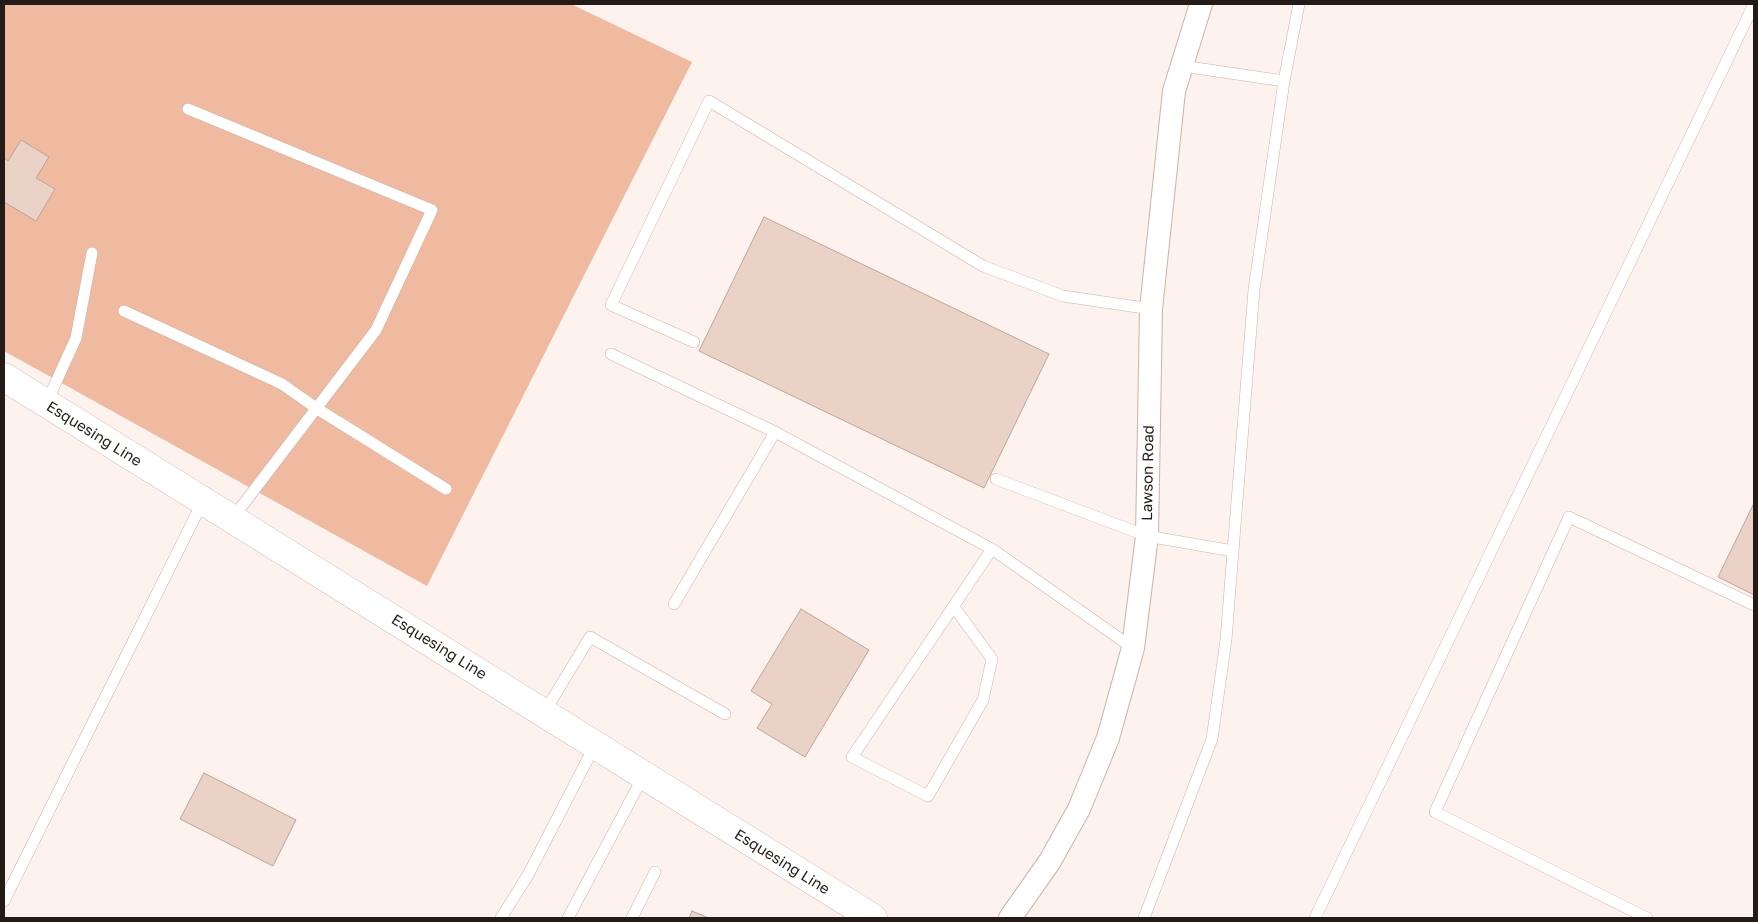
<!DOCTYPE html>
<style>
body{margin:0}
#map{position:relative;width:1758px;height:922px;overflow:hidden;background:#fdf2ed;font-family:"Golos Text",sans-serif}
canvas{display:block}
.frame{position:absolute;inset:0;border:5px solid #241b17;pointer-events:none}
</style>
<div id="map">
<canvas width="1758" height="922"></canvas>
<div class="frame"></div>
</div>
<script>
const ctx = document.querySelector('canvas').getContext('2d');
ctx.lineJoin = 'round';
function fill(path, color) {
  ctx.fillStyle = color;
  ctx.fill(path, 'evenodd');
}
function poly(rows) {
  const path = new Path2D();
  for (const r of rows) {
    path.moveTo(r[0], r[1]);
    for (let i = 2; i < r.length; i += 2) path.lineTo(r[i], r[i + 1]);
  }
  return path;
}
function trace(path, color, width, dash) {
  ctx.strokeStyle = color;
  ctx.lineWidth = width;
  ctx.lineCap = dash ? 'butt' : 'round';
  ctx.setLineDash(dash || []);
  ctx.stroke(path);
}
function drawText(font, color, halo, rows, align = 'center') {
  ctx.font = font + ' "Golos Text",sans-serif';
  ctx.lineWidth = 4;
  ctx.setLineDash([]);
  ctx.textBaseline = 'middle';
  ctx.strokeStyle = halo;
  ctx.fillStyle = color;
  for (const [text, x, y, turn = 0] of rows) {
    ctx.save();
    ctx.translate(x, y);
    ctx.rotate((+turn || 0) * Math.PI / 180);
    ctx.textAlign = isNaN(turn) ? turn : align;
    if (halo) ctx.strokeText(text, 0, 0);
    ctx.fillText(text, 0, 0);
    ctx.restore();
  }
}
const green = poly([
 [4,4,571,4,692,62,427,586,4,351]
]);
const building = poly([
 [21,140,49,157,36,178,55,189,36,221,4,202,4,158,8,161,21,140],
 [764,217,1049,354,984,488,699,351,764,217],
 [1754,503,1754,595,1718,577,1754,503],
 [801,609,869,650,805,757,757,728,772,704,751,691,801,609],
 [204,773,296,820,273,866,180,819,204,773],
 [692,911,709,918,689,918,692,911]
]);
const lane = poly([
 [1182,66,1284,81,1299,4],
 [188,109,432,210,376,330,232,519],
 [124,311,282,384,316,408,446,489],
 [694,342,611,305,709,101,983,266,1063,296,1151,309],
 [611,354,775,432,992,549,1133,648],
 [46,404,76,338,92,253],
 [996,479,1147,536,1233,551,1254,290,1284,81],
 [674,604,775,432],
 [954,607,992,659,983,700,928,796,852,757,992,549],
 [544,713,590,637,725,714],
 [4,901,203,501],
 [501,918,528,875,595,745],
 [568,918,644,775],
 [632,918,655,872],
 [1144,918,1212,739,1226,640,1233,551],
 [1315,918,1754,4],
 [1647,918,1435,812,1569,517,1754,605]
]);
const street = poly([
 [1010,918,1050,861,1079,809,1108,738,1133,648,1147,536,1151,309,1174,91,1201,4]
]);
const secondary = poly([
 [4,377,873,918]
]);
const streetNames = [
 ["Esquesing Line",94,434,32],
 ["Lawson Road",1148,473,-89],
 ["Esquesing Line",439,647,32],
 ["Esquesing Line",782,862,32]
];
fill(green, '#f0baa0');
fill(building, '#ebd2c6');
trace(building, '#bca499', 1);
trace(lane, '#cbb2a6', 12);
trace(street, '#cbb2a6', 24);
trace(secondary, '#cbb2a6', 29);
trace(lane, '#fff', 11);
trace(street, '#fff', 22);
trace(secondary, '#fff', 28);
drawText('15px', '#241b17', '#fff', streetNames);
</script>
